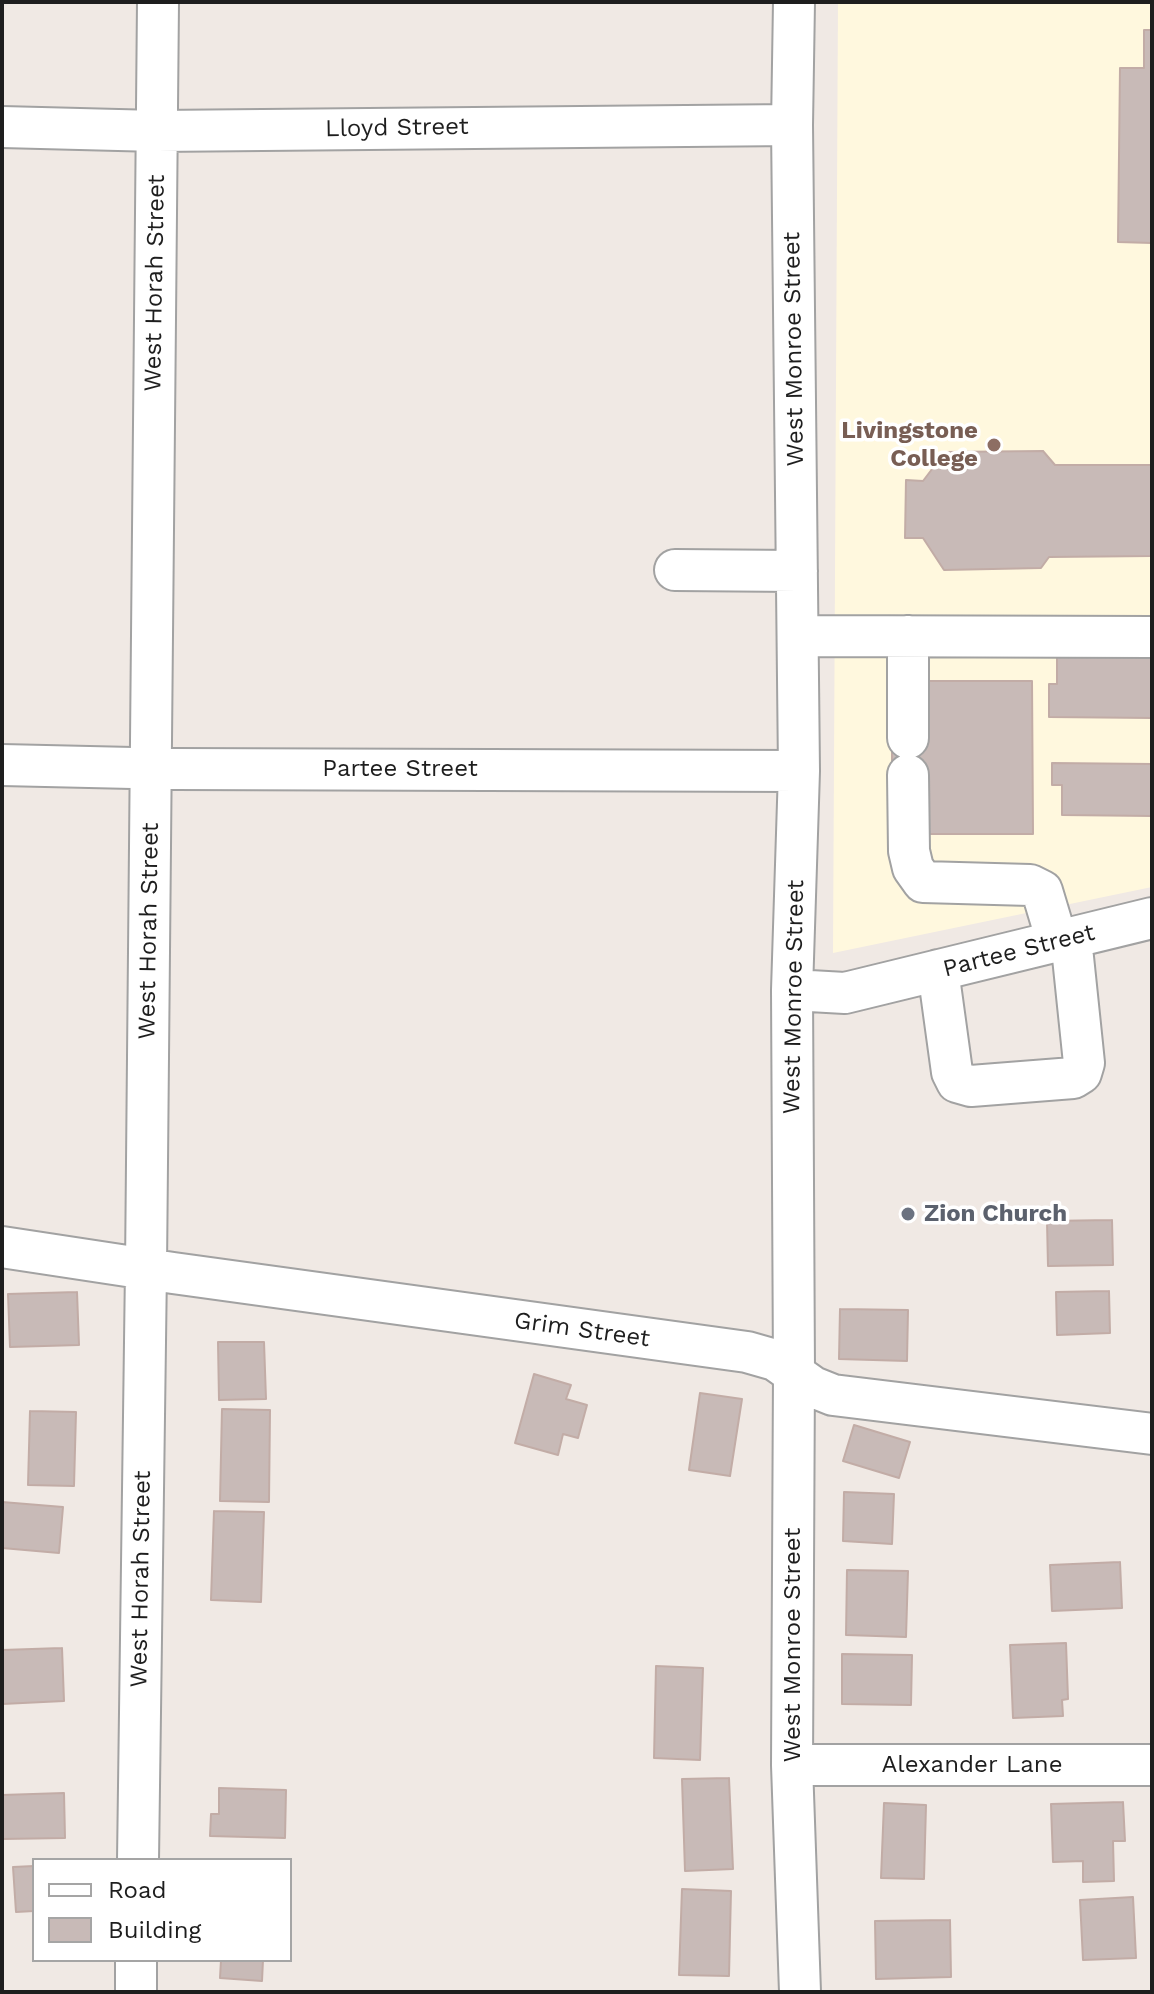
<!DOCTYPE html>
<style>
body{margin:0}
#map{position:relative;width:1154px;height:1994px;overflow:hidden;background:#f0e9e4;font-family:"Work Sans",sans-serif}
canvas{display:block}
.frame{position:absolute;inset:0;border:4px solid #1e1e1e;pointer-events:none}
.legend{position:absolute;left:32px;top:1858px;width:260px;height:104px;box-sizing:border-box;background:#fff;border:2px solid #a5a5a5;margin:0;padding:10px 14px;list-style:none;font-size:24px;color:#1e1e1e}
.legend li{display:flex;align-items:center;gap:16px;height:40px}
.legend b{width:40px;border:2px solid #a5a5a5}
</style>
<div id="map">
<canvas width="1154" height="1994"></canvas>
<div class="frame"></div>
<ul class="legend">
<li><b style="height:10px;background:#fff"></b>Road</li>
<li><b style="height:22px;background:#c8bab7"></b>Building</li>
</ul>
</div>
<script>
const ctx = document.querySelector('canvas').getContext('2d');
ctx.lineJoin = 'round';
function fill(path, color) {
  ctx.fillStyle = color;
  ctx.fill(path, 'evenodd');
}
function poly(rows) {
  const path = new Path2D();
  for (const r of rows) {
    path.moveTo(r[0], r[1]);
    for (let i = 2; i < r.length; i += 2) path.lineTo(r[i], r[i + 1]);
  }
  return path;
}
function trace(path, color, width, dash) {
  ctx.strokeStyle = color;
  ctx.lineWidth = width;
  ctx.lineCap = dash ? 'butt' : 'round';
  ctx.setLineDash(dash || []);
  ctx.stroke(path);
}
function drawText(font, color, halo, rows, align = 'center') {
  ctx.font = font + ' "Work Sans",sans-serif';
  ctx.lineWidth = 7;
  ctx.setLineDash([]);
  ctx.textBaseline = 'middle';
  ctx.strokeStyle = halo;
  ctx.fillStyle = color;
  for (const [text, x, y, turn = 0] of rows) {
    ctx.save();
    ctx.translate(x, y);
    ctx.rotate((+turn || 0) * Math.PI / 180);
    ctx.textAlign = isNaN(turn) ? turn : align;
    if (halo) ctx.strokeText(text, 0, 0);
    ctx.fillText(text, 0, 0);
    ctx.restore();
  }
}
const education = poly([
 [838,2,1152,2,1152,887,833,953]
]);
const building = poly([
 [1144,30,1152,30,1152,243,1118,242,1120,68,1144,68,1144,30],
 [1043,451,1055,465,1152,465,1152,556,1049,557,1041,568,944,570,923,538,905,538,906,480,923,481,945,452,1043,451],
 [1057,656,1152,657,1152,718,1049,717,1049,684,1057,684,1057,656],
 [922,681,1032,681,1033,834,921,834,892,775,892,738,922,681],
 [1052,763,1152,764,1152,816,1062,815,1062,785,1052,785,1052,763],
 [1112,1220,1113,1265,1048,1266,1047,1221,1112,1220],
 [1109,1291,1110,1333,1057,1335,1056,1292,1109,1291],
 [77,1292,79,1345,10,1347,8,1294,77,1292],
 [840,1309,908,1310,907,1361,839,1359,840,1309],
 [218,1342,264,1342,266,1399,219,1400,218,1342],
 [534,1374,571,1385,566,1399,587,1405,578,1438,563,1434,558,1455,515,1443,534,1374],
 [700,1393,742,1399,730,1476,689,1470,700,1393],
 [222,1409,270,1410,269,1502,220,1501,222,1409],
 [30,1411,76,1412,74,1486,28,1485,30,1411],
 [854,1425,910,1442,899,1478,843,1461,854,1425],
 [844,1492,894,1494,892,1544,843,1541,844,1492],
 [2,1502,63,1507,59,1553,2,1548,2,1502],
 [214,1511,264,1512,261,1602,211,1600,214,1511],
 [1120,1562,1122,1608,1052,1611,1050,1565,1120,1562],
 [847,1570,908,1571,906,1637,846,1635,847,1570],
 [1066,1643,1068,1699,1062,1700,1063,1716,1013,1718,1010,1645,1066,1643],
 [62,1648,64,1701,2,1704,2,1650,62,1648],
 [842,1654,912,1655,911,1705,842,1704,842,1654],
 [656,1666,703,1668,700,1760,654,1758,656,1666],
 [729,1778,733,1869,685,1871,682,1779,729,1778],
 [219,1788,286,1790,285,1838,210,1836,211,1814,219,1814,219,1788],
 [64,1793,65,1838,2,1839,2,1795,64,1793],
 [1123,1802,1125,1841,1113,1841,1114,1881,1083,1882,1083,1861,1053,1862,1051,1804,1123,1802],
 [884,1803,926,1805,924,1879,881,1878,884,1803],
 [34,1866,34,1911,16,1912,13,1867,34,1866],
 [682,1889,731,1891,729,1976,679,1975,682,1889],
 [1133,1897,1136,1958,1083,1960,1080,1900,1133,1897],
 [950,1920,951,1977,876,1979,875,1921,950,1920],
 [221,1960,263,1960,262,1981,220,1978,221,1960]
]);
const minor = poly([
 [794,2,792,125,799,771,792,990,794,1373,792,1765,800,1992],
 [2,127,157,131,792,125],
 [675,570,797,571],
 [798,636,1152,637],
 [908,738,908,636],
 [2,765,176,769,799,771],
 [908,775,909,851,913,868,923,882,1030,885,1042,891,1057,941],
 [938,970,952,1072,957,1082,971,1086,1073,1078,1081,1073,1084,1063,1071,938],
 [792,990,845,993,1152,918],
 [2,1247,173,1273,747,1352,775,1360,813,1387,833,1395,1152,1434],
 [792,1765,1152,1765],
 [138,1860,146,1268,158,2],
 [136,1992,136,1960]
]);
const markers = [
 [994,445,8,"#8d6e63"],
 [908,1214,8,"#6b7280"]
];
const streetNames = [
 ["Lloyd Street",397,128,-1],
 ["West Horah Street",155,283,-89],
 ["West Monroe Street",794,349,-91],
 ["Partee Street",400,769],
 ["West Horah Street",149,931,-89],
 ["Partee Street",1019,951,-14],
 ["West Monroe Street",794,997,-89],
 ["Grim Street",582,1330,8],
 ["West Horah Street",141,1579,-89],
 ["West Monroe Street",793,1645,-90],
 ["Alexander Lane",972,1765]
];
const educationNames = [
 ["Livingstone",978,431],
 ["College",978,459]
];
const worshipNames = [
 ["Zion Church",924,1214]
];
fill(education, '#fff8de');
fill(building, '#c8bab7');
trace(building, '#c2aca6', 2);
trace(minor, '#a2a2a2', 44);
trace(minor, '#fff', 40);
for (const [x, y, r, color] of markers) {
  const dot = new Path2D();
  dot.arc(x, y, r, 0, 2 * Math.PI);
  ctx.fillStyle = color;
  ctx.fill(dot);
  trace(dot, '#fff', 3);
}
drawText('24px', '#1e1e1e', '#fff', streetNames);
drawText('bold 24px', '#785e54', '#fff', educationNames, 'right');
drawText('bold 24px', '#5b616d', '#fff', worshipNames, 'left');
</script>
